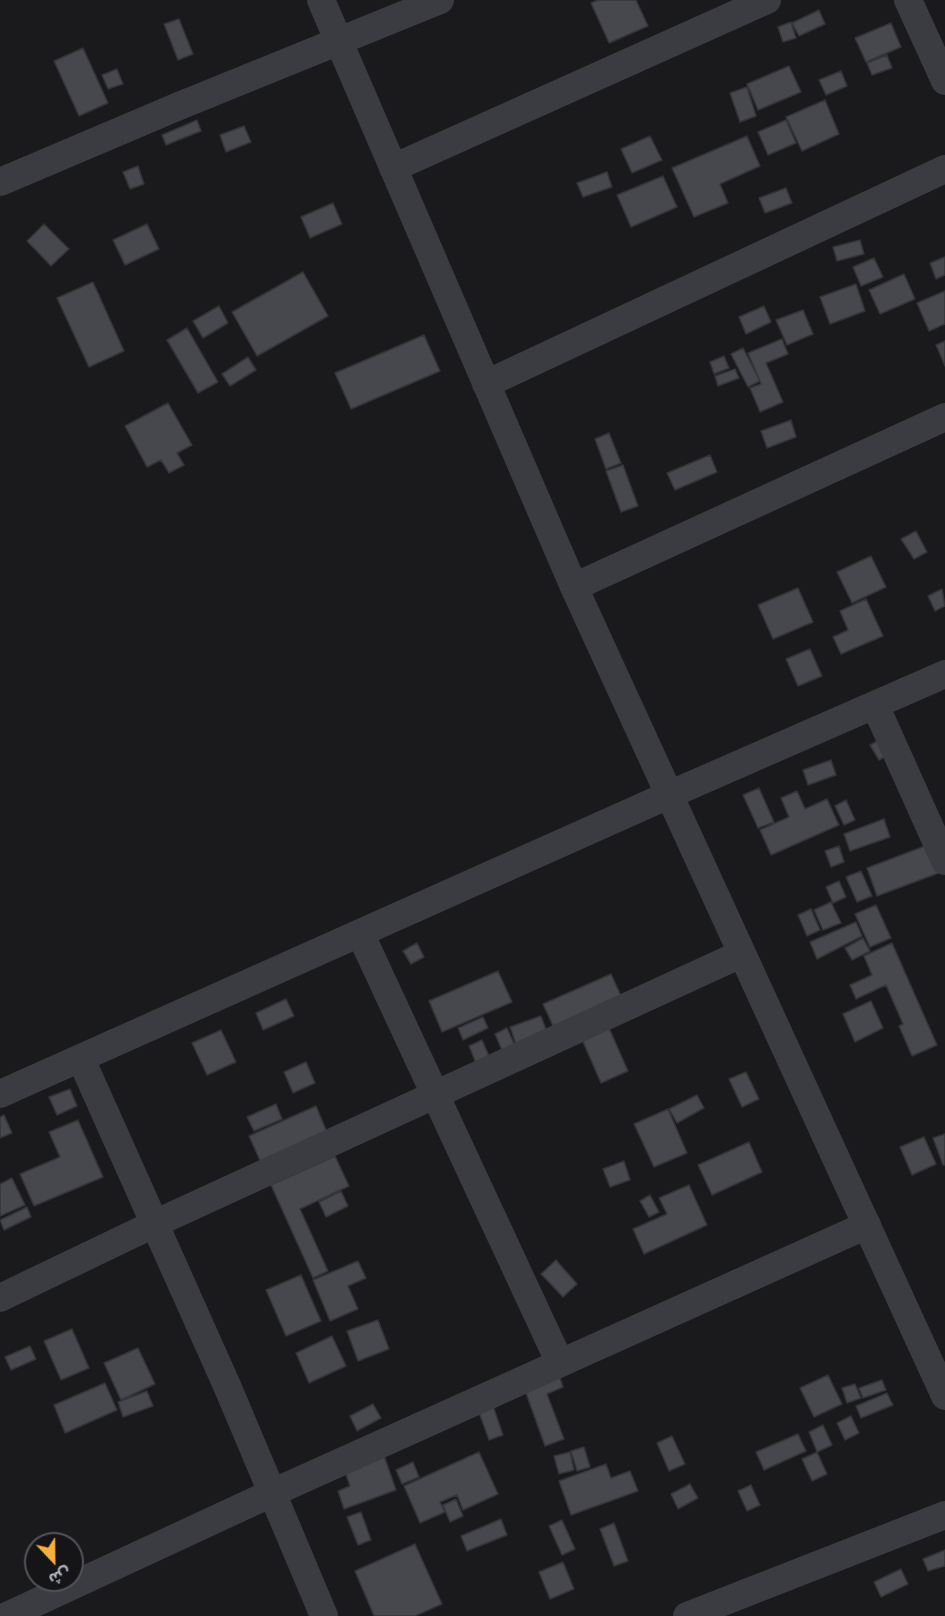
<!DOCTYPE html>
<meta charset="utf-8">
<style>
body{margin:0}
#map{position:relative;width:945px;height:1616px;overflow:hidden;background:#1a1a1d;font-family:Inter,"Noto Sans Arabic",sans-serif}
canvas{display:block}
.north{position:absolute;left:24px;top:1532px;width:60px;height:60px;box-sizing:border-box;background:#151518;border:2px solid #52545a;border-radius:50%;rotate:158deg;font-size:16px;font-weight:700;line-height:24px;text-align:center;color:#adb2bc}
.north::after{content:'';display:block;margin:auto;width:21px;height:27px;background:#f5b13a;clip-path:polygon(50% 0,100% 100%,50% 72%,0 100%)}
</style>
<div id="map">
<canvas width="945" height="1616"></canvas>
<div class="north">ش</div>
</div>
<script>
const ctx = document.querySelector('canvas').getContext('2d');
ctx.lineJoin = 'round';
function fill(path, color) {
  ctx.fillStyle = color;
  ctx.fill(path, 'evenodd');
}
function poly(rows) {
  const path = new Path2D();
  for (const r of rows) {
    path.moveTo(r[0], r[1]);
    for (let i = 2; i < r.length; i += 2) path.lineTo(r[i], r[i + 1]);
  }
  return path;
}
function trace(path, color, width, dash) {
  ctx.strokeStyle = color;
  ctx.lineWidth = width;
  ctx.lineCap = dash ? 'butt' : 'round';
  ctx.setLineDash(dash || []);
  ctx.stroke(path);
}
const building = poly([
 [598,0,636,0,648,26,609,43,591,3,598,0],
 [819,10,825,24,799,36,792,23,819,10],
 [179,19,193,54,178,60,164,24,179,19],
 [791,22,796,38,783,42,778,27,791,22],
 [891,23,901,47,866,62,855,38,891,23],
 [83,48,108,103,79,116,54,61,83,48],
 [887,55,892,68,872,75,867,63,887,55],
 [789,66,801,92,758,110,747,84,789,66],
 [117,69,123,84,108,89,102,75,117,69],
 [841,71,847,86,826,95,819,80,841,71],
 [747,87,756,116,740,122,730,93,747,87],
 [825,100,839,134,802,151,786,117,825,100],
 [197,120,201,131,166,145,162,135,197,120],
 [786,120,796,143,768,155,758,132,786,120],
 [244,126,251,142,226,152,220,135,244,126],
 [650,136,662,160,632,173,621,149,650,136],
 [747,136,760,166,720,184,728,203,694,217,672,168,747,136],
 [138,166,144,184,130,189,123,172,138,166],
 [607,172,612,187,583,197,577,183,607,172],
 [663,176,677,207,631,227,617,195,663,176],
 [786,188,792,203,765,213,759,198,786,188],
 [333,203,342,224,310,238,301,217,333,203],
 [44,224,69,249,51,266,27,241,44,224],
 [147,224,159,249,125,265,113,240,147,224],
 [860,240,864,254,837,261,833,247,860,240],
 [945,257,945,275,936,279,930,263,945,257],
 [874,258,883,277,861,286,853,267,874,258],
 [303,272,328,316,257,356,232,312,303,272],
 [904,274,915,299,880,314,869,290,904,274],
 [93,282,124,351,89,367,57,298,93,282],
 [856,284,865,311,830,324,820,297,856,284],
 [945,291,945,324,929,331,917,303,945,291],
 [219,306,228,323,203,338,193,321,219,306],
 [764,306,771,322,746,334,739,317,764,306],
 [803,310,813,334,787,345,776,320,803,310],
 [187,328,218,382,198,393,167,340,187,328],
 [424,335,440,371,351,409,335,373,424,335],
 [782,339,788,354,766,363,783,402,760,412,750,388,761,384,748,353,782,339],
 [945,341,945,366,936,345,945,341],
 [743,348,760,381,748,387,731,354,743,348],
 [724,356,729,368,714,374,710,362,724,356],
 [248,357,256,370,230,386,222,374,248,357],
 [735,369,739,378,718,386,715,376,735,369],
 [168,403,192,445,177,453,184,465,169,473,161,460,147,467,125,426,168,403],
 [791,420,796,437,767,448,761,431,791,420],
 [609,433,621,463,606,469,595,439,609,433],
 [710,455,717,472,675,490,667,473,710,455],
 [623,465,638,506,621,512,606,471,623,465],
 [916,531,927,552,914,559,901,539,916,531],
 [871,556,886,587,852,603,837,572,871,556],
 [798,588,813,622,773,639,758,605,798,588],
 [942,589,945,606,935,611,928,596,942,589],
 [866,599,883,636,841,654,833,637,848,630,840,611,866,599],
 [810,649,822,676,798,686,786,659,810,649],
 [889,735,897,750,879,760,870,745,889,735],
 [831,760,836,775,808,785,803,770,831,760],
 [759,788,774,822,758,828,743,795,759,788],
 [797,791,805,809,827,799,839,825,771,855,760,830,789,817,781,798,797,791],
 [846,800,855,820,844,825,835,806,846,800],
 [884,819,890,837,850,851,844,834,884,819],
 [933,843,944,871,877,896,867,868,933,843],
 [839,846,844,862,831,867,825,851,839,846],
 [861,871,872,896,857,902,846,877,861,871],
 [839,881,846,897,833,903,826,887,839,881],
 [831,902,841,923,823,930,814,910,831,902],
 [876,905,891,938,870,947,855,914,876,905],
 [811,909,820,930,807,936,798,915,811,909],
 [856,922,862,936,817,959,810,942,856,922],
 [863,938,870,951,852,960,845,948,863,938],
 [417,943,424,957,411,964,403,951,417,943],
 [892,943,937,1045,912,1056,899,1026,903,1024,886,985,856,999,850,985,872,975,864,956,892,943],
 [498,971,512,1002,442,1032,429,1001,498,971],
 [611,974,627,1009,605,1019,628,1071,601,1083,577,1028,558,1037,543,1004,611,974],
 [286,999,294,1016,263,1030,256,1013,286,999],
 [871,1001,883,1028,855,1042,843,1014,871,1001],
 [541,1016,551,1043,520,1055,510,1027,541,1016],
 [483,1017,488,1028,463,1040,458,1028,483,1017],
 [507,1028,521,1059,508,1064,495,1034,507,1028],
 [221,1030,236,1062,207,1075,192,1043,221,1030],
 [482,1040,496,1072,482,1078,469,1046,482,1040],
 [306,1062,315,1083,293,1093,284,1072,306,1062],
 [746,1072,759,1099,742,1107,729,1079,746,1072],
 [70,1089,77,1106,57,1115,49,1097,70,1089],
 [697,1095,704,1108,677,1123,669,1109,697,1095],
 [276,1104,282,1119,254,1131,247,1117,276,1104],
 [316,1106,329,1137,262,1165,249,1136,316,1106],
 [668,1109,687,1153,654,1167,634,1124,668,1109],
 [4,1115,12,1133,0,1138,0,1117,4,1115],
 [78,1120,103,1177,34,1206,20,1174,60,1157,49,1132,78,1120],
 [945,1134,945,1165,943,1165,933,1138,945,1134],
 [924,1137,936,1164,912,1175,900,1147,924,1137],
 [749,1142,762,1172,712,1195,698,1165,749,1142],
 [335,1156,349,1186,300,1209,328,1271,313,1278,271,1185,335,1156],
 [624,1161,630,1180,610,1187,603,1169,624,1161],
 [12,1178,25,1205,0,1216,0,1184,12,1178],
 [689,1185,707,1225,644,1254,633,1229,667,1214,659,1198,689,1185],
 [341,1191,348,1206,326,1217,319,1202,341,1191],
 [650,1195,659,1212,649,1217,640,1201,650,1195],
 [27,1207,31,1217,4,1230,0,1220,27,1207],
 [556,1260,577,1284,563,1297,541,1274,556,1260],
 [358,1261,366,1278,348,1286,358,1309,330,1321,313,1280,358,1261],
 [301,1275,321,1321,286,1336,266,1290,301,1275],
 [378,1320,389,1349,358,1361,347,1331,378,1320],
 [72,1329,89,1368,61,1380,44,1341,72,1329],
 [332,1336,346,1366,309,1383,296,1353,332,1336],
 [30,1346,36,1359,11,1370,5,1357,30,1346],
 [138,1348,155,1384,121,1400,104,1363,138,1348],
 [557,1369,563,1387,547,1394,564,1439,545,1446,522,1382,557,1369],
 [828,1375,842,1404,814,1417,800,1388,828,1375],
 [882,1380,886,1390,863,1398,859,1388,882,1380],
 [105,1383,117,1410,65,1433,54,1405,105,1383],
 [855,1384,861,1398,847,1403,842,1388,855,1384],
 [147,1391,153,1406,123,1417,118,1402,147,1391],
 [887,1393,893,1405,861,1418,856,1406,887,1393],
 [491,1400,503,1435,489,1440,476,1404,491,1400],
 [373,1404,381,1418,357,1431,350,1416,373,1404],
 [851,1416,859,1433,845,1440,837,1423,851,1416],
 [823,1425,832,1445,817,1452,809,1432,823,1425],
 [798,1434,806,1451,764,1470,756,1452,798,1434],
 [672,1436,685,1464,669,1471,657,1443,672,1436],
 [380,1444,396,1490,344,1509,338,1491,350,1486,340,1458,380,1444],
 [584,1447,590,1467,577,1471,571,1451,584,1447],
 [479,1452,498,1494,463,1510,457,1495,440,1502,445,1512,420,1523,404,1486,479,1452],
 [570,1452,574,1470,559,1474,554,1456,570,1452],
 [817,1452,827,1474,812,1481,802,1459,817,1452],
 [413,1462,419,1477,402,1484,396,1470,413,1462],
 [606,1464,611,1478,630,1471,638,1491,571,1515,559,1481,606,1464],
 [690,1484,698,1498,678,1509,671,1494,690,1484],
 [751,1485,760,1505,747,1511,738,1491,751,1485],
 [456,1499,463,1516,450,1522,443,1505,456,1499],
 [361,1512,371,1540,358,1545,347,1517,361,1512],
 [501,1519,507,1535,467,1551,461,1536,501,1519],
 [562,1520,575,1549,562,1555,549,1526,562,1520],
 [614,1523,628,1561,614,1566,600,1529,614,1523],
 [415,1544,442,1604,415,1616,374,1616,355,1571,415,1544],
 [945,1550,945,1566,928,1571,923,1559,945,1550],
 [563,1562,574,1589,550,1599,539,1572,563,1562],
 [901,1569,908,1584,881,1597,874,1582,901,1569]
]);
const minor = poly([
 [321,0,574,587,945,1396],
 [908,0,945,81],
 [393,168,767,0],
 [0,182,179,106,440,0],
 [486,384,945,169],
 [574,587,945,417],
 [875,705,945,861],
 [360,933,560,1363],
 [81,1059,228,1388,324,1616],
 [0,1094,671,794,945,674],
 [0,1298,154,1224,741,954],
 [7,1616,272,1493,867,1225],
 [687,1616,945,1515]
]);
fill(building, '#47484d');
trace(building, '#343439', 1.5);
trace(minor, '#3b3c42', 28);
</script>
